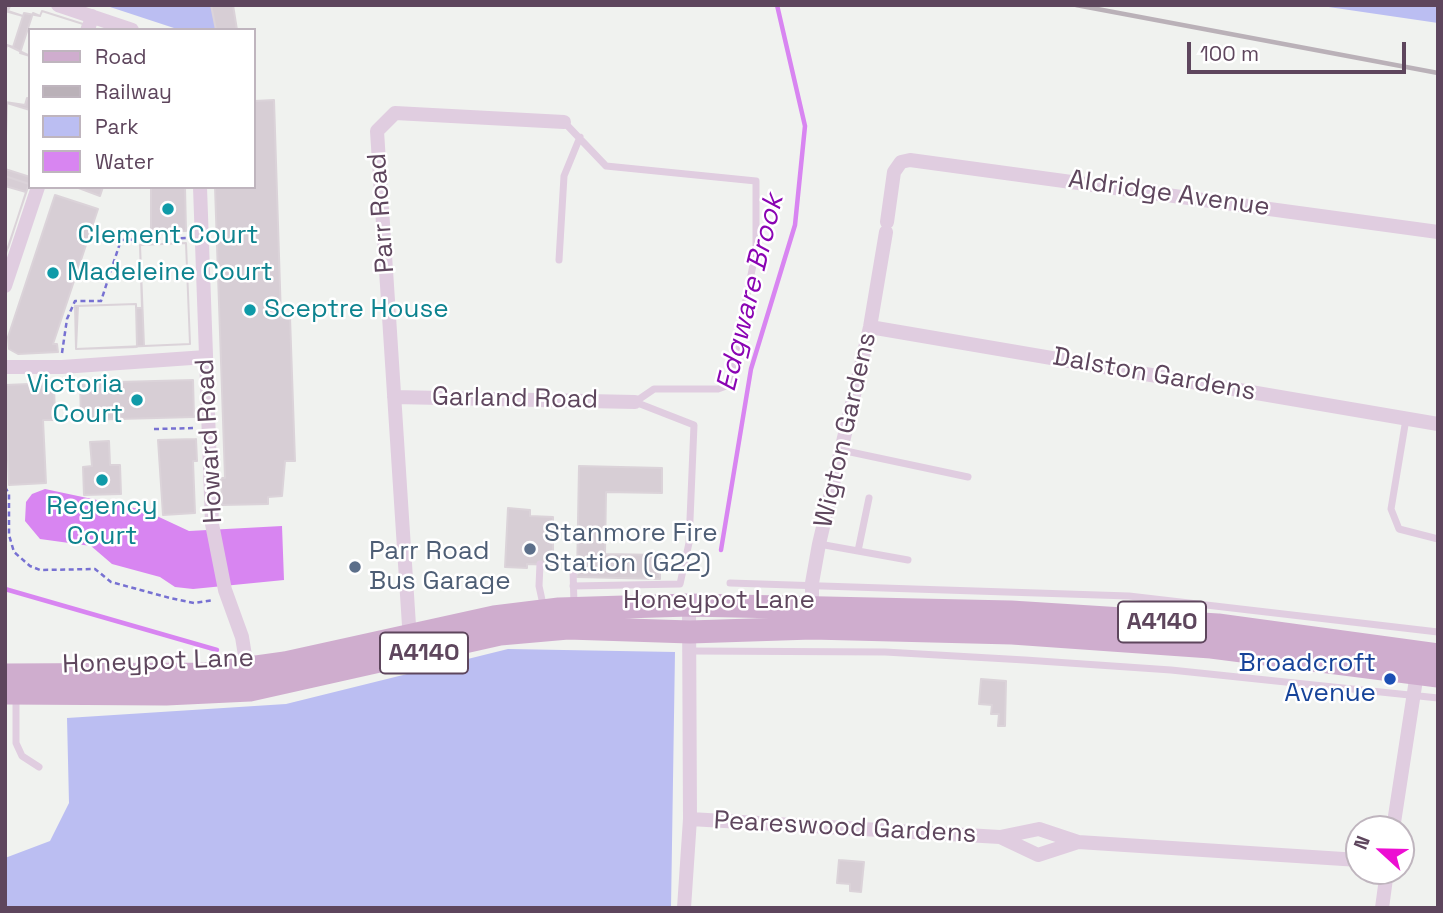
<!DOCTYPE html>
<style>
body{margin:0}
#map{position:relative;width:1443px;height:913px;overflow:hidden;background:#f0f2ef;font-family:"Space Grotesk",sans-serif}
canvas{display:block}
.frame{position:absolute;inset:0;border:7px solid #5e465d;pointer-events:none}
.legend{position:absolute;left:28px;top:28px;width:228px;height:161px;box-sizing:border-box;background:#fff;border:2px solid #bfb5be;margin:0;padding:9px 12px;list-style:none;font-size:21px;color:#5e465d}
.legend li{display:flex;align-items:center;gap:14px;height:35px}
.legend b{width:35px;border:2px solid #bfb5be}
.north{position:absolute;left:1345px;top:815px;width:70px;height:70px;box-sizing:border-box;background:#fff;border:2px solid #bfb5be;border-radius:50%;rotate:292deg;font-size:19px;font-weight:700;line-height:28px;text-align:center;color:#5e465d}
.north::after{content:'';display:block;margin:auto;width:24px;height:32px;background:#ec0ed2;clip-path:polygon(50% 0,100% 100%,50% 72%,0 100%)}
.scale{position:absolute;left:1187px;top:42px;width:219px;height:32px;box-sizing:border-box;border:4px solid #5e465d;border-top:0;padding-left:9px;font-size:21px;line-height:24px;white-space:nowrap;color:#5e465d;-webkit-text-stroke:5px #fff;paint-order:stroke}
</style>
<div id="map">
<canvas width="1443" height="913"></canvas>
<div class="frame"></div>
<ul class="legend">
<li><b style="height:9px;background:#cfadce"></b>Road</li>
<li><b style="height:9px;background:#bab1b8"></b>Railway</li>
<li><b style="height:19px;background:#bbbef2"></b>Park</li>
<li><b style="height:19px;background:#d885f1"></b>Water</li>
</ul>
<div class="north">N</div>
<div class="scale">100 m</div>
</div>
<script>
const ctx = document.querySelector('canvas').getContext('2d');
ctx.lineJoin = 'round';
function fill(path, color) {
  ctx.fillStyle = color;
  ctx.fill(path, 'evenodd');
}
function poly(rows) {
  const path = new Path2D();
  for (const r of rows) {
    path.moveTo(r[0], r[1]);
    for (let i = 2; i < r.length; i += 2) path.lineTo(r[i], r[i + 1]);
  }
  return path;
}
function trace(path, color, width, dash) {
  ctx.strokeStyle = color;
  ctx.lineWidth = width;
  ctx.lineCap = dash ? 'butt' : 'round';
  ctx.setLineDash(dash || []);
  ctx.stroke(path);
}
function drawText(font, color, halo, rows, align = 'center') {
  ctx.font = font + ' "Space Grotesk",sans-serif';
  ctx.lineWidth = 5;
  ctx.setLineDash([]);
  ctx.textBaseline = 'middle';
  ctx.strokeStyle = halo;
  ctx.fillStyle = color;
  for (const [text, x, y, turn = 0] of rows) {
    ctx.save();
    ctx.translate(x, y);
    ctx.rotate((+turn || 0) * Math.PI / 180);
    ctx.textAlign = isNaN(turn) ? turn : align;
    if (halo) ctx.strokeText(text, 0, 0);
    ctx.fillText(text, 0, 0);
    ctx.restore();
  }
}
const green = poly([
 [104,5,211,5,216,30,180,30],
 [1315,5,1438,5,1438,23],
 [508,649,675,652,671,908,5,908,5,858,50,841,69,803,67,718,286,704]
]);
const water = poly([
 [45,489,144,510,189,531,282,526,284,580,193,589,175,587,160,577,112,564,91,546,40,539,25,521,26,502,32,494]
]);
const stream = poly([
 [721,550,751,369,795,225,805,126,777,5],
 [5,589,217,650]
]);
const building = poly([
 [5,5,10,6,8,11,23,16,24,13,40,16,42,11,83,24,81,30,30,30,30,56,7,45,5,52,5,5],
 [211,5,233,5,237,30,216,30,211,5],
 [5,11,23,16,13,47,7,45,5,52,5,11],
 [42,11,83,24,81,30,30,30,30,56,20,53,33,13,40,16,42,11],
 [27,98,30,99,29,184,5,176,5,102,25,105,27,98],
 [274,100,281,318,290,317,295,461,285,461,282,496,268,497,268,504,222,505,221,478,225,478,215,187,254,187,254,101,274,100],
 [7,103,30,110,30,177,5,169,7,103],
 [5,176,29,184,5,256,5,176],
 [5,186,26,192,8,248,5,248,5,186],
 [76,187,103,187,100,196,76,187],
 [151,187,185,187,186,231,151,232,151,187],
 [55,195,98,209,53,344,57,344,58,352,18,354,9,349,8,337,55,195],
 [186,243,190,344,76,349,75,306,136,304,136,308,142,308,140,245,186,243],
 [186,243,190,344,144,346,140,245,186,243],
 [136,304,137,347,76,349,78,306,136,304],
 [193,380,194,417,81,420,80,383,193,380],
 [54,383,55,420,43,420,46,483,9,485,5,385,54,383],
 [196,439,197,461,193,461,195,513,163,515,158,440,196,439],
 [109,441,110,465,120,465,121,494,84,495,83,467,92,466,90,442,109,441],
 [579,466,662,468,662,493,606,492,605,554,660,555,660,579,577,577,579,466],
 [508,508,530,510,530,516,553,517,553,565,527,564,527,568,505,567,508,508],
 [981,679,1006,681,1005,726,998,726,999,714,991,714,992,705,979,704,981,679],
 [839,860,864,862,861,892,850,891,850,884,837,883,839,860]
]);
const path = poly([
 [62,353,67,319,75,301,101,301,121,240,188,238],
 [154,429,196,428],
 [5,487,9,494,9,535,14,552,30,566,40,570,95,569,111,582,170,598,194,603,214,600]
]);
const lane = poly([
 [564,122,606,166,756,181,756,250,729,385,718,389,654,389,635,402],
 [559,260,564,176,580,137],
 [1406,419,1391,509,1399,529,1438,539],
 [841,450,968,477],
 [819,544,858,551,869,498],
 [858,551,908,560],
 [540,564,539,586,544,609],
 [573,571,574,604],
 [730,583,1129,596,1438,632],
 [573,586,680,584,689,543,694,425,635,402],
 [691,651,885,652,1025,660,1171,670,1438,698],
 [16,697,16,743,22,756,39,767]
]);
const street = poly([
 [58,5,132,30],
 [88,30,92,16],
 [200,187,212,524,225,590,242,637,248,674],
 [887,222,894,172,901,162,910,160,1438,232],
 [5,286,38,187],
 [870,327,1438,424],
 [5,367,62,367,206,357],
 [394,397,635,402],
 [812,615,812,583,819,544,870,327,886,232],
 [410,641,377,131,395,113,564,122],
 [690,819,1000,837,1038,855,1078,842,1359,860],
 [1393,829,1417,673],
 [1000,837,1039,829,1078,842],
 [684,908,690,819,689,605],
 [1382,908,1387,871]
]);
const primary = poly([
 [5,675,206,674,285,663,494,617,559,609,689,605,1011,612,1218,625,1438,655],
 [5,693,166,694,250,690,500,634,568,628,690,632,812,628,1012,633,1211,647,1438,676]
]);
const rail = poly([
 [1076,5,1438,73]
]);
const markers = [
 [168,209,7,"#0f9aa8"],
 [53,273,7,"#0f9aa8"],
 [250,310,7,"#0f9aa8"],
 [137,400,7,"#0f9aa8"],
 [102,480,7,"#0f9aa8"],
 [530,549,7,"#5c6f8a"],
 [355,567,7,"#5c6f8a"],
 [1390,679,7,"#1a4fb4"]
];
const shields = [
 [1162,622,88],
 [424,653,88]
];
const shieldNames = [
 ["A4140",1162,622],
 ["A4140",424,653]
];
const streetNames = [
 ["Aldridge Avenue",1169,194,8],
 ["Parr Road",382,213,-94],
 ["Dalston Gardens",1154,375,10],
 ["Garland Road",515,399,1],
 ["Wigton Gardens",846,430,-77],
 ["Howard Road",210,441,-93],
 ["Honeypot Lane",719,601],
 ["Honeypot Lane",158,662,-2],
 ["Peareswood Gardens",845,828,3]
];
const cultureNames = [
 ["Clement Court",168,236],
 ["Madeleine Court",67,273,"left"],
 ["Sceptre House",264,310,"left"],
 ["Victoria",123,385,"right"],
 ["Court",123,415,"right"],
 ["Regency",102,507],
 ["Court",102,537]
];
const serviceNames = [
 ["Stanmore Fire",544,534],
 ["Station (G22)",544,564],
 ["Parr Road",369,552],
 ["Bus Garage",369,582]
];
const transitNames = [
 ["Broadcroft",1376,664],
 ["Avenue",1376,694]
];
const waterNames = [
 ["Edgware Brook",751,293,-76]
];
fill(green, '#bbbef2');
fill(water, '#d885f1');
trace(stream, '#d885f1', 4.5);
fill(building, '#d7ced5');
trace(building, '#dbd3d9', 2);
trace(path, '#7771d2', 2.5, [5, 3.5]);
trace(lane, '#e0cde0', 7);
trace(street, '#e0cde0', 14);
trace(primary, '#cfadce', 23);
trace(rail, '#bab1b8', 4.5);
for (const [x, y, r, color] of markers) {
  const dot = new Path2D();
  dot.arc(x, y, r, 0, 2 * Math.PI);
  ctx.fillStyle = color;
  ctx.fill(dot);
  trace(dot, '#fff', 2.5);
}
for (const [x, y, w] of shields) {
  const box = new Path2D();
  box.roundRect(x - w / 2, y - 20.5, w, 41, 5);
  ctx.fillStyle = '#fff';
  ctx.fill(box);
  trace(box, '#5e465d', 2);
}
drawText('bold 24px', '#5e465d', null, shieldNames);
drawText('26px', '#5e465d', '#fff', streetNames);
drawText('26px', '#0d838f', '#fff', cultureNames);
drawText('26px', '#4e5e75', '#fff', serviceNames, 'left');
drawText('26px', '#164399', '#fff', transitNames, 'right');
drawText('italic 28px', '#8a04b3', '#fff', waterNames);
</script>
